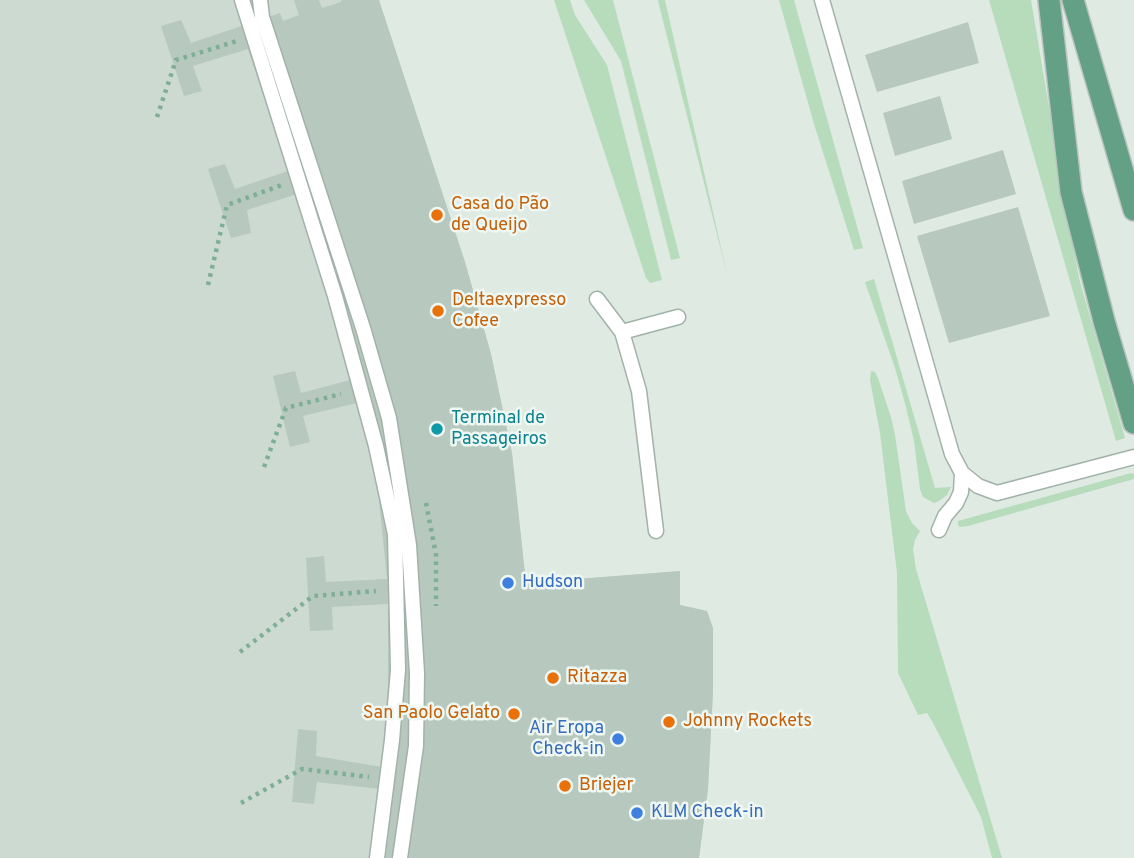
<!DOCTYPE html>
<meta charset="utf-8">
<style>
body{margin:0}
canvas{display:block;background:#dfeae3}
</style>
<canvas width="1134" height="858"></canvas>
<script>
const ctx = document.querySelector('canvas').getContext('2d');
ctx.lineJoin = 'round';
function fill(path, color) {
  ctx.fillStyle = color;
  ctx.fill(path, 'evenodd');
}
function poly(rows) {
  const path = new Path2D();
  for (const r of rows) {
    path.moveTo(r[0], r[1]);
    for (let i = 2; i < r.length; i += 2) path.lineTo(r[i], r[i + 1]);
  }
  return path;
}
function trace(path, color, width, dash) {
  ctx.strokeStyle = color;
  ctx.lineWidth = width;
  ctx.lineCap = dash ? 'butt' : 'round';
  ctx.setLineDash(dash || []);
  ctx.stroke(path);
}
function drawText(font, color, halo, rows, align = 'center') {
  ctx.font = font + ' Overpass,sans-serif';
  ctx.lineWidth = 5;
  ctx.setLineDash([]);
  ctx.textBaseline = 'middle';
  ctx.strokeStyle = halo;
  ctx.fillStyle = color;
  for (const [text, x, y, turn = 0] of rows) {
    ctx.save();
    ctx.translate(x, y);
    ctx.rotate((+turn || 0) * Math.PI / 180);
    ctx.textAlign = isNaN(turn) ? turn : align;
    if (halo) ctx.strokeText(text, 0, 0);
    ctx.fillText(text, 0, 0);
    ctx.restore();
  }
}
const built = poly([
 [0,0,379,0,465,262,491,354,512,453,526,583,680,571,680,605,707,611,713,628,713,692,708,789,699,858,0,858]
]);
const green = poly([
 [554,0,570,0,575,15,607,65,662,280,650,283,646,278],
 [584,0,613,0,680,258,671,260,621,61],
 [658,0,665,0,727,274,659,5],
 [779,0,794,0,863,248,854,250,814,124],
 [989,0,1031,0,1069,226,1080,282,1125,438,1116,441],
 [874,279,935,488,951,487,947,495,939,501,934,503,923,497,920,489,914,441,906,407,895,368,865,282],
 [871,371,875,372,878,378,891,417,895,435,906,511,912,523,920,531,915,540,913,549,916,569,1002,858,992,858,981,817,974,803,932,721,927,713,918,715,898,673,897,573,880,433,870,380],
 [1131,473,1134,474,1134,479,968,526,960,527,958,525,958,521]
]);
const building = poly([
 [294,0,319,0,322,8,341,2,341,0,379,0,465,262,491,354,512,453,526,583,680,571,680,605,707,611,713,628,713,692,708,789,699,858,372,858,380,789,317,782,314,804,292,802,298,729,317,731,316,756,382,767,388,687,388,604,332,607,333,630,310,631,306,558,324,556,326,582,387,579,378,490,361,402,303,416,310,442,290,447,273,376,295,371,301,393,354,379,297,194,247,210,251,233,231,238,208,169,225,164,235,189,288,171,248,49,193,66,202,91,184,96,161,26,181,20,191,43,280,13,283,21,299,15],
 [968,22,979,63,877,92,865,55],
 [940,96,952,139,895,156,883,113],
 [1003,150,1016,194,914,224,902,181],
 [1018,207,1050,316,949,343,917,236]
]);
const path = poly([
 [157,117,176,60,237,41],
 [208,285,227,205,282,185],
 [264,467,286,408,341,394],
 [426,503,436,555,436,606],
 [240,652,313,596,376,591],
 [241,803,302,769,369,777]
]);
const lane = poly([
 [242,0,335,296,376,446,395,534,398,670,392,740,377,858],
 [260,0,262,17,363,328,389,418,409,545,417,673,416,746,400,858],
 [822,0,952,454,962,473,961,492,956,503,945,516,939,530],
 [597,299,622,332,639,391,656,531],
 [622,332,678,317],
 [962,473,978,486,997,493,1134,457]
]);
const primary = poly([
 [1049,0,1071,192,1104,321,1134,423],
 [1073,0,1134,210]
]);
const markers = [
 [437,215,7,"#e8710a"],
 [438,311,7,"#e8710a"],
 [437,429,7,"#0f9aa8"],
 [508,583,7,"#3f7fe0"],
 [553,678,7,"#e8710a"],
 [514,714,7,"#e8710a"],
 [669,722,7,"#e8710a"],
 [618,739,7,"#3f7fe0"],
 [565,786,7,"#e8710a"],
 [637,813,7,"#3f7fe0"]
];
const foodNames = [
 ["Casa do Pão",451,205],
 ["de Queijo",451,226],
 ["Deltaexpresso",452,301],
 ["Cofee",452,322],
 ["Ritazza",567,678],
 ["San Paolo Gelato",500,714,"right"],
 ["Johnny Rockets",683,722],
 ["Briejer",579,786]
];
const cultureNames = [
 ["Terminal de",451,419],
 ["Passageiros",451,440]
];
const shopNames = [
 ["Hudson",522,583],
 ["Air Eropa",604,729,"right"],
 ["Check-in",604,750,"right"],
 ["KLM Check-in",651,813]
];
fill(built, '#cddad2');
fill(green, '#b7dcbb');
fill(building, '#b7c8be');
trace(lane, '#a2b2a9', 17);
trace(primary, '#bcc4c1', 24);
trace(path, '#7fae97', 4.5, [3.5, 5]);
trace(lane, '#fff', 14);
trace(primary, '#63a086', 21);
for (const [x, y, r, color] of markers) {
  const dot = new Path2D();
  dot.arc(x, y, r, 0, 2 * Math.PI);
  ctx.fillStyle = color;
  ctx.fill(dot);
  trace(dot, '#eff7f2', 2.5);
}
drawText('18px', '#c56008', '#eff7f2', foodNames, 'left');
drawText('18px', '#0d838f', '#eff7f2', cultureNames, 'left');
drawText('18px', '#366cbe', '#eff7f2', shopNames, 'left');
</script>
